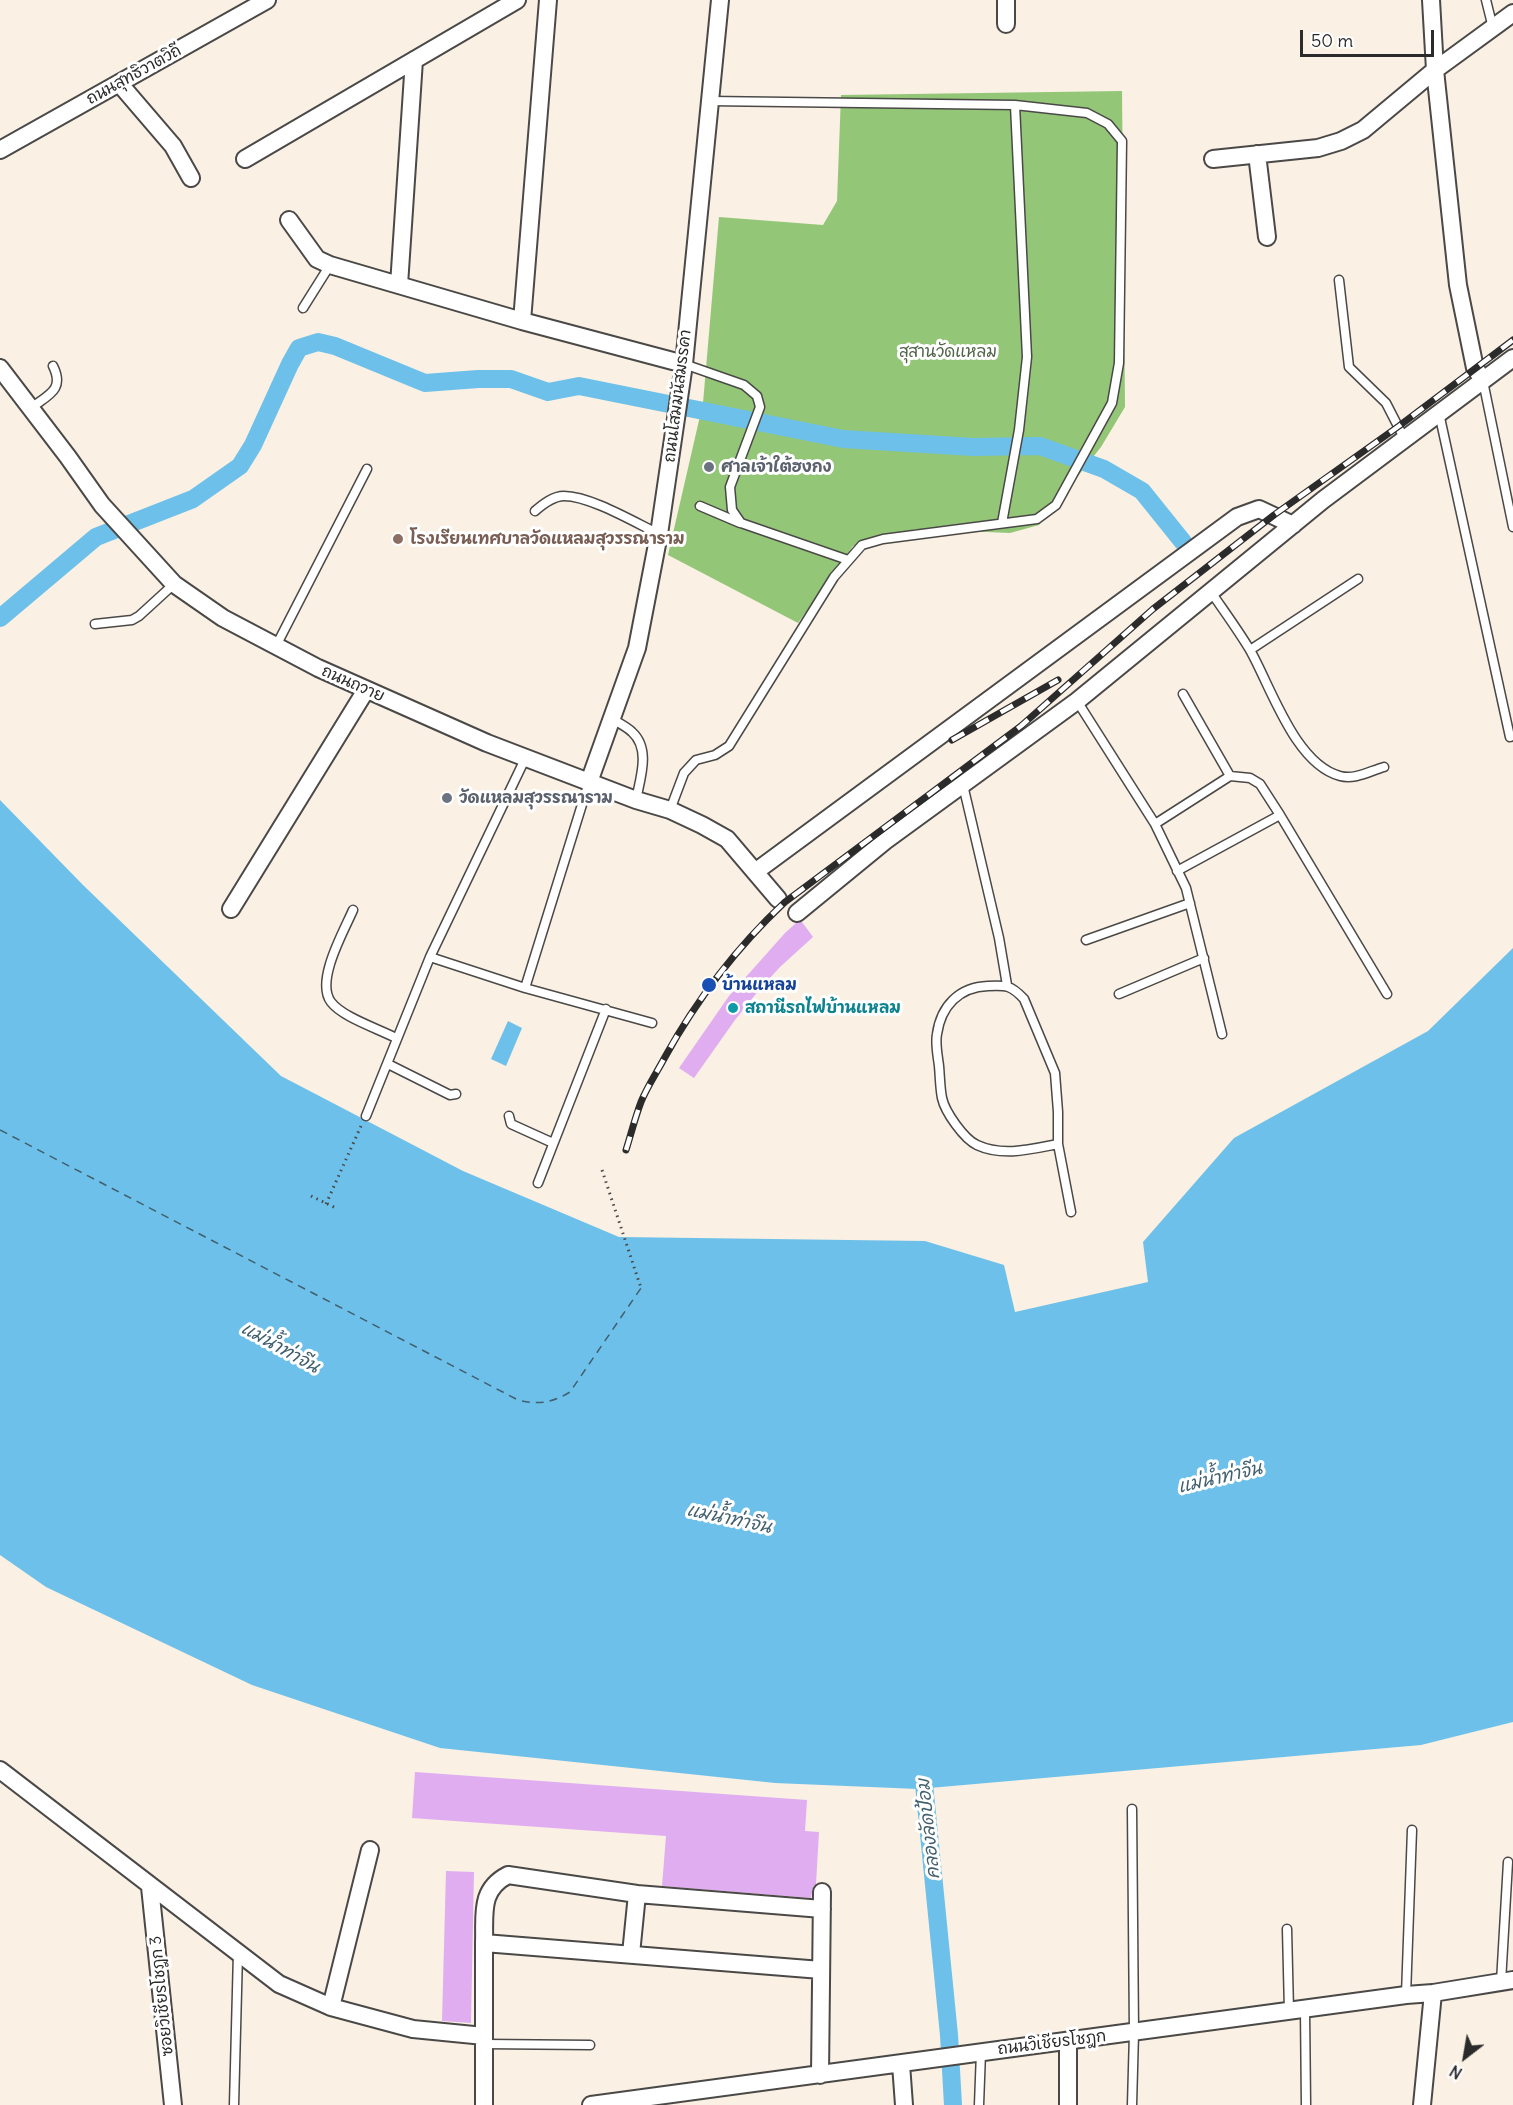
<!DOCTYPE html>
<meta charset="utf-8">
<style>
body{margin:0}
#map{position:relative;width:1513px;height:2105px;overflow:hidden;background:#faf0e3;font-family:Delius,sans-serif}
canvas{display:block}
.north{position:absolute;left:1435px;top:2027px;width:60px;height:60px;-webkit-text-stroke:4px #fff;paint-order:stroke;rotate:211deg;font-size:16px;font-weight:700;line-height:24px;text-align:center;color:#2b2b2b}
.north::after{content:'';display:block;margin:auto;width:21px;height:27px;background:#2b2b2b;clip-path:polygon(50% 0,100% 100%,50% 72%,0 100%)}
.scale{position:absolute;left:1300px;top:30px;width:134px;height:27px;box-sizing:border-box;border:3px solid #2b2b2b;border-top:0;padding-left:8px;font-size:18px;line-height:21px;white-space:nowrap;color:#2b2b2b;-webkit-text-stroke:4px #fff;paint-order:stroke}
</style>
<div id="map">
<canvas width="1513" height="2105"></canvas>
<div class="north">N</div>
<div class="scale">50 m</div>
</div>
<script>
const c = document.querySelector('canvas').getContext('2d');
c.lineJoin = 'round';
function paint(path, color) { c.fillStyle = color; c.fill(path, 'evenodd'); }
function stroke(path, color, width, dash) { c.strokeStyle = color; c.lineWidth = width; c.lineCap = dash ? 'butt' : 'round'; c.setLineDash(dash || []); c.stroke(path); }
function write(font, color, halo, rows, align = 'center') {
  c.font = font + ' Delius,"Playpen Sans Thai",sans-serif'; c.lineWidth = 6; c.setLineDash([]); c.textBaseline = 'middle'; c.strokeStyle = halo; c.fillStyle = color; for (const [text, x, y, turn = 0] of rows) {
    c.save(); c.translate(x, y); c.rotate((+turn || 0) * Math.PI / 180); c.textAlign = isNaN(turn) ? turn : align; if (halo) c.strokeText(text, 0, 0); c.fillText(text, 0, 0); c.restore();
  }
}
paint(new Path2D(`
 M1122,91l3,316 -24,40 -62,78 -29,8 -94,-4 -63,17 -55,77 -130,-68 35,-152 16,-186 104,8 14,-24 4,-106z`), '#93c677');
paint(new Path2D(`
 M0,800l83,85 198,191 182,95 156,66 306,4 79,24 11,47 133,-30 -5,-40 91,-104 194,-107 85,-83v774l-92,23 -503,44 -143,-6 -335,-35 -188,-63 -206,-98 -46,-32z
 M508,1021l14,7 -16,38 -15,-7z`), '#6dc0e9');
stroke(new Path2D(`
 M0,618l96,-81 97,-38 47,-33 13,-21 37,-81 9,-16 19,-6 17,4 90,37 53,-4h33l37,13 31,-6 264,53 130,8 67,-1 64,23 38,22 41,51
 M922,1764l27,271 4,70`), '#6dc0e9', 18);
stroke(new Path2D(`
 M0,1130l518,270c20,5 34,3 52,-8l71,-104`), '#425f6e', 1.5, [8, 6]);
paint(new Path2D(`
 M802,922l11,15 -33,30 -21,23 -24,30 -41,58 -15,-10 50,-72 56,-63 11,-10z
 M415,1772l392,28 -2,31 14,1 -3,52 -3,3 -2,11 -149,-12 4,-50 -254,-18z
 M446,1871l28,1 -3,151 -29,-2z`), '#e0adf0');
const service = new Path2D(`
 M1486,0l7,28
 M1339,280l10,87 37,36 18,35
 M303,308l27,-43
 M684,364l60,21 13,11 3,11 -30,80 2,23 9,13 107,37
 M1483,381l30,146
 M31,408c17,-13 34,-18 22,-42
 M1439,413l71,324
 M700,506l40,17
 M535,511c8,-7 18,-15 29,-15 26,0 70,26 95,38
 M1002,523l17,-93 8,-73 -12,-252
 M1211,592c13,19 27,38 39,58 21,37 45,114 90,126 15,4 30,-5 44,-9
 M95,624l37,-4 7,-4 35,-32
 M276,646l91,-177
 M1250,650l108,-71
 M1183,694l47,82
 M1077,701l78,123 31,64 36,146
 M612,719c7,4 15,8 20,13 19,17 8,47 4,68
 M963,785l36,153 8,47
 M670,810l14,-37 12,-13 19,-5 14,-9 105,-169 28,-32 21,-6 154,-20 19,-14 56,-102 7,-40 3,-222 -14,-17 -21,-11 -72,-8 -306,-4
 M1155,824l75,-48 20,2 10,6 20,31
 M1177,871l103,-56 107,179
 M353,910c-9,21 -38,71 -22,92 11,15 48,27 65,36
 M1086,940l104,-37
 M430,957l95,-198
 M525,988l64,-206
 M1119,994l85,-36
 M388,1064l62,31 6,-1
 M366,1116l64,-159 95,31 127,35
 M509,1116l2,8 42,19
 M1058,1144c-26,5 -55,13 -81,1 -13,-6 -32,-33 -35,-47 -2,-10 -2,-21 -3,-32 -1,-9 -4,-22 -2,-32 4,-28 22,-47 51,-48 18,-1 23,-1 36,13l31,74 3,39v32l13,68
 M538,1183l68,-174
 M1287,1929l2,82
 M1501,1982l7,-120
 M1406,1995l6,-165
 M1305,2009l1,96
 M484,2044l106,1
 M234,2105l4,-152
 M979,2105l2,-53
 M1132,2105l2,-72 -2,-224`);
const minor = new Path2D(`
 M1431,0l4,70 23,215 17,83 8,12
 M1006,24v-24
 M119,83l54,63 18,32
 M0,150l267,-150
 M1257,154l10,83
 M245,159l272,-159
 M1213,159l105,-11 23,-7 22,-11 72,-60 78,-57
 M289,220l28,39 13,6 192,56 162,43
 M399,285l15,-225
 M522,321l26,-321
 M0,368l68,89 34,48 72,79 49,34 95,50 169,75 149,57 34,10 32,15 25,14 51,60
 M589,782l48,-134 22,-114 25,-170 36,-364
 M755,872l482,-355 22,-8 34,16
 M231,909l135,-219
 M797,913l88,-72 192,-140 246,-201 190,-142
 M0,1770l279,214 52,23 82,22 71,7
 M150,1887l23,218
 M484,1943c1,-29 -5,-53 24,-68l129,19
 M631,1954l6,-60 185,15
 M331,2007l39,-157
 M901,2064l3,41
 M820,2075l2,-183
 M484,2105v-162l337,27
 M591,2105l815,-110 27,-2 80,-13
 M1068,2105v-63
 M1422,2105l11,-112`);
stroke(service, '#4a4947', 11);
stroke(minor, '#4a4947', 20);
stroke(new Path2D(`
 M602,1170l39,118
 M311,1196l27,13
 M326,1204l35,-78`), '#4a4947', 3, [1.5, 4.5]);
stroke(service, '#fff', 8);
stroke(minor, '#fff', 16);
const rail = new Path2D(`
 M952,740l106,-60
 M626,1150c5,-16 9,-32 15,-48 6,-15 16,-30 24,-45 32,-58 71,-109 120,-155l236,-176 132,-117 121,-94 125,-89 114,-86`);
stroke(rail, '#2b2b2b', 7);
stroke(rail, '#fff', 4.5, [14]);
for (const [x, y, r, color] of [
 [709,467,6,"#6b7280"],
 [398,539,6,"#8d6e63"],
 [447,798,6,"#6b7280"],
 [709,985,8,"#1a4fb4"],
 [733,1008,6,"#0f9aa8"]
]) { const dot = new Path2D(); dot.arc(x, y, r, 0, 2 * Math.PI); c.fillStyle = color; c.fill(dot); stroke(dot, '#fff', 2); }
write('16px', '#2b2b2b', '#fff', [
 ["ถนนสุทธิวาตวิถี",134,75,-29],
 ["ถนนโสมมนัสมรรคา",678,396,-83],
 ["ถนนถวาย",353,684,24],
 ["ซอยวิเชียรโชฎก 3",162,1996,-96],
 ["ถนนวิเชียรโชฎก",1052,2043,-7]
]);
write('16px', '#4f6146', '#fff', [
 ["สุสานวัดแหลม",948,352]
]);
write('bold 16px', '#5b616d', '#fff', [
 ["ศาลเจ้าใต้ฮงกง",721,467],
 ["วัดแหลมสุวรรณาราม",459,798]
], 'left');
write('bold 16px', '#785e54', '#fff', [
 ["โรงเรียนเทศบาลวัดแหลมสุวรรณาราม",410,539]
], 'left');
write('bold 16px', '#164399', '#fff', [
 ["บ้านแหลม",722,985]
], 'left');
write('bold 16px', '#0d838f', '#fff', [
 ["สถานีรถไฟบ้านแหลม",745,1008]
], 'left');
write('italic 18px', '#425f6e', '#fff', [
 ["แม่น้ำท่าจีน",280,1348,29],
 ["แม่น้ำท่าจีน",1220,1478,-13],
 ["แม่น้ำท่าจีน",729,1519,12],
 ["คลองลัดป้อม",929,1829,-96]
]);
</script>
